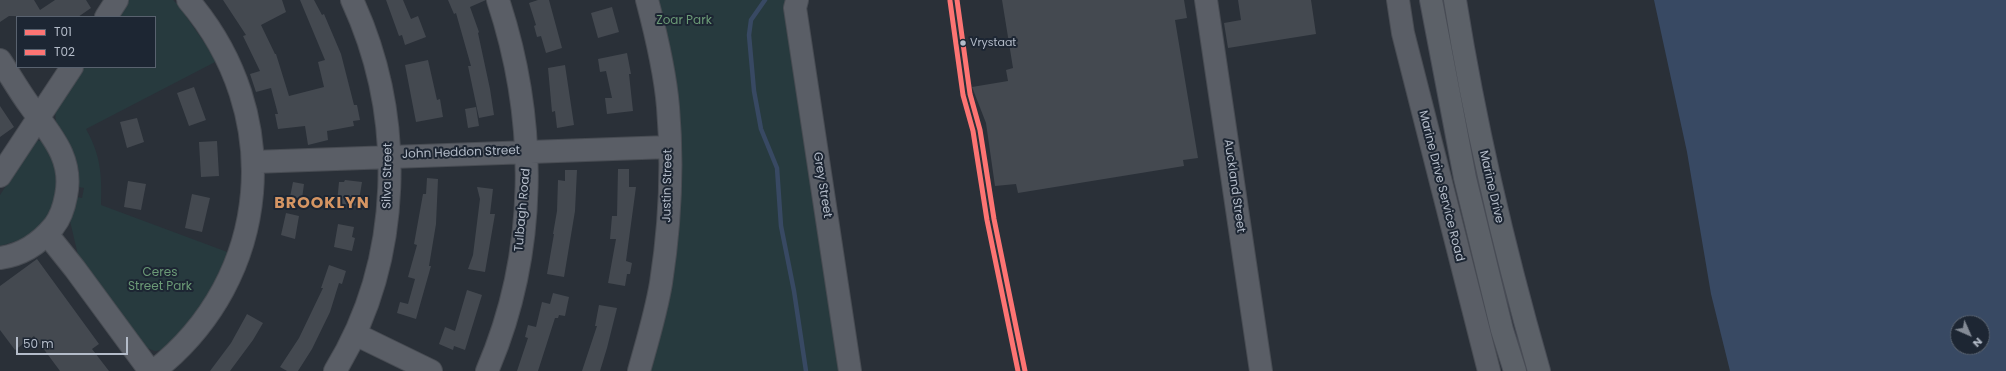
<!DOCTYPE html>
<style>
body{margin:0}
#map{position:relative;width:2006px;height:371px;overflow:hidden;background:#2a3038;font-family:Poppins,sans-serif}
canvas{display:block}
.legend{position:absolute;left:16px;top:16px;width:140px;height:52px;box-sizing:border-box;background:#1d2633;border:1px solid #59626f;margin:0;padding:5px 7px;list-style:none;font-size:12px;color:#b4bcc9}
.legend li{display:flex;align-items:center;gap:8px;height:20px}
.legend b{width:20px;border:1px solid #59626f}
.north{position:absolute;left:1950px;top:315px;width:40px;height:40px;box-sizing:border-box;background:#1d2633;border:1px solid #59626f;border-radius:50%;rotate:135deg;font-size:11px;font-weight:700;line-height:16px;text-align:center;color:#b4bcc9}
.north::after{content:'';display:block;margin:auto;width:14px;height:18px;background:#848b96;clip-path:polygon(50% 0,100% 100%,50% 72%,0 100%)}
.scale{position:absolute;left:16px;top:337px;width:112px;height:18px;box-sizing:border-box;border:2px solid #b4bcc9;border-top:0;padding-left:5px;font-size:12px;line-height:14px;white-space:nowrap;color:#b4bcc9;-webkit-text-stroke:3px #1d2633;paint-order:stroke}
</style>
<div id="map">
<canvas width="2006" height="371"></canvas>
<ul class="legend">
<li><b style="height:5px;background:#fd7473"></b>T01</li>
<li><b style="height:5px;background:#fd7473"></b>T02</li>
</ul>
<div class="north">N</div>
<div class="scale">50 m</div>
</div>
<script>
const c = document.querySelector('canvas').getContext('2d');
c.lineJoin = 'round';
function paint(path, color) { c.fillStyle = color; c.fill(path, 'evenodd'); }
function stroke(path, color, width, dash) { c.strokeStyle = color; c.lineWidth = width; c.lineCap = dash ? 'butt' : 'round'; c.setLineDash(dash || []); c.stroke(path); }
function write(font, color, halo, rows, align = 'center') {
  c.font = font + ' Poppins,sans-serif'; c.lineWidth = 4; c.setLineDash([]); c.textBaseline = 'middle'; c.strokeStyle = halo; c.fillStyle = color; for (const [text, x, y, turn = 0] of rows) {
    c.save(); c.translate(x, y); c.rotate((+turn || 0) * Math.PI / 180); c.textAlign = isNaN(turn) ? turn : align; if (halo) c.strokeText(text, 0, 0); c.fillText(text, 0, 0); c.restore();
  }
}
paint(new Path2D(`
 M128,0h45l6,6 38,55 -131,68c15,27 16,46 15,76l129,48 -7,16 -31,51 -31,30 -6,1 -8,-3 -69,-93 -8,-34 7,-24 5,1 2,-10 -5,-1v-15l-3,-13 -11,-24 -9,-12 -1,-11 29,-45h71v-50h-38z
 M656,0h131l55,371h-197l23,-91z
 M36,140l9,2 10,20 2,33 -8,21 -7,9 -19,14 -23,7v-51z`), '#273a3e');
paint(new Path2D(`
 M1654,0h352v371h-276l-19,-77 -24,-142zM1958,323h24v24h-24z`), '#384963');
stroke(new Path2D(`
 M765,0l-14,20 -2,15 5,56 7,38 16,39 4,58 13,65 12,80`), '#384963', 4.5);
paint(new Path2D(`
 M0,0h34l6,10 15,-10h31l5,8 -13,9 -69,-1 -9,6z
 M223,0h59l4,12 -25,13 14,29h1l13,42 35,-9 -6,-25 7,-2 -25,-60h14l8,15 2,-1 17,40 13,51h3l3,15 -7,1 1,5 -27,5 1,9 -20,5 -3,-19 -27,3 -3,-15h3l-7,-26 -15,4 -6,-18 10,-3 -17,-35 3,-1z
 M386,0h17l8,19 7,-3 8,21 -21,8 -3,-10 -3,1z
 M448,0h38l-16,7 9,25 -1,1 12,56 4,26 -15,3 -11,-52h3l-15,-53 -2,1z
 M538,0h11l13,48 -16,5 -5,-17 -4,1 -3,-11 2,-1 -7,-22z
 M1002,0h182l3,18 -12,2 23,138 -15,2 1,6 -166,27 -2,-9 -21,2 -9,-63 -14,-36 36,-6 -2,-11 7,-2z
 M1238,0h73l5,34 -88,14 -4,-25 17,-3z
 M612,7l7,25 -21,6 -7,-25z
 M627,53l4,21h-2l4,37 -26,3 -2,-16h7l-6,-27 -6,1 -2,-13z
 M428,60l9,40 3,-1 3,18 -27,5 -11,-57z
 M565,65l9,60 -17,3 -2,-17 -3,1 -4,-44z
 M194,87l12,33 -17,6 -12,-33z
 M0,106l14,21 -14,10z
 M476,107l3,19 -11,2 -3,-19z
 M137,118l7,24 -17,6 -7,-26z
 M217,141l2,35 -18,1 -2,-35z
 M618,169h11v18h7l-10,74 6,2 -2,11h-3l-2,12 -17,-3 8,-44h-6l2,-23h5z
 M565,170h12l-2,41 -11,66 -17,-3 7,-40h-1l4,-23 1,-31 7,1z
 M427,178l11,1 -2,45 -7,42h2l-15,53 -19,-6 3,-11 8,2 7,-25 -7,-2 9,-32 -3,-1 9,-50h3z
 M345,180l17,2 -4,24 -21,-3 2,-21h5z
 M128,181l18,3 -5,26 -17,-3z
 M293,182l11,2 -2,15 -12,-2z
 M477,187l16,2 -3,25h5l-10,58 -17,-3 5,-14 7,-56z
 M192,194l18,4 -8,34 -17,-4z
 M286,213l13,3 -4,23 -14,-4z
 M338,224l16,3 -2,10 3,1 -3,13 -18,-4z
 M37,259l62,85 -7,5 17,22h-49l-26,-35 -19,14 -15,-20v-44z
 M329,265l17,6 -4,13 -3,-1 -9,29 -18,37 -14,22h-11l-7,-4 19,-29 24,-50h-2z
 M467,290l15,5 -17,55 -11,-4 -1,4 -14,-6 6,-17 10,4z
 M553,293l16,4 -4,19 -6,-1 -1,3h-3l-17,53h-21l11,-33 -3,-1 3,-12 8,2 6,-25 8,2z
 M599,305l18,3 -10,40 -7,23h-18l15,-45h-2z
 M247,314l16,9 -10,17 -23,31h-20l21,-28z`), '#444950');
const minor = new Path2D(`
 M797,0l-2,8 55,363
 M1206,0l55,371
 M1398,0l5,33 86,338
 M106,17l11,-17
 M0,60c10,15 19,31 30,46 20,28 44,52 36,90 -2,11 -5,21 -12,30 -14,17 -32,29 -54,32
 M253,162l416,-15
 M0,176l72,-109
 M47,234l28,35 75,102
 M355,334l76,37
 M154,371c119,-93 131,-258 34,-371
 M335,371c68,-111 71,-254 17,-371
 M487,371c51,-118 51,-250 11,-371
 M639,371c8,-29 17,-58 22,-88 9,-58 12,-118 7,-176 -3,-36 -12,-73 -21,-107`);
const major = new Path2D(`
 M1431,0l34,178 37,152 13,41
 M1455,0c20,126 49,249 84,371`);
stroke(minor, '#484c53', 24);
stroke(major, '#484c55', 24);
stroke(minor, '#5a5e66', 22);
stroke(major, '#5c6168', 22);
stroke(new Path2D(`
 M957,0l13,94 10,36 14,89 31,152`), '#fd7473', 5);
stroke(new Path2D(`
 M950,1l13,94 10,36 14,89 31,151`), '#fd7473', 5);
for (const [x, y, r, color] of [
 [963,43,3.5,"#b4bcc9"]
]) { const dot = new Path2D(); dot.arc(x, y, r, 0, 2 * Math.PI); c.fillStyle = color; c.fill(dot); stroke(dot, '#1d2633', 1.5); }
write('11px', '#b4bcc9', '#1d2633', [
 ["Vrystaat",970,43]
], 'left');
write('12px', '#6b9a76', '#1d2633', [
 ["Zoar Park",684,21],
 ["Ceres",160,273],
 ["Street Park",160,287]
]);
write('12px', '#b4bcc9', '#1d2633', [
 ["John Heddon Street",461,153,-2],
 ["Silva Street",388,176,-89],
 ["Grey Street",822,185,81],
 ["Justin Street",668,186,-89],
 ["Auckland Street",1234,186,82],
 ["Marine Drive Service Road",1441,186,76],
 ["Marine Drive",1491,187,77],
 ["Tulbagh Road",523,210,-85]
]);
c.letterSpacing = '1px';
write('bold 16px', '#d59563', '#1d2633', [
 ["BROOKLYN",322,204]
]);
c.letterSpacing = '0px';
</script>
